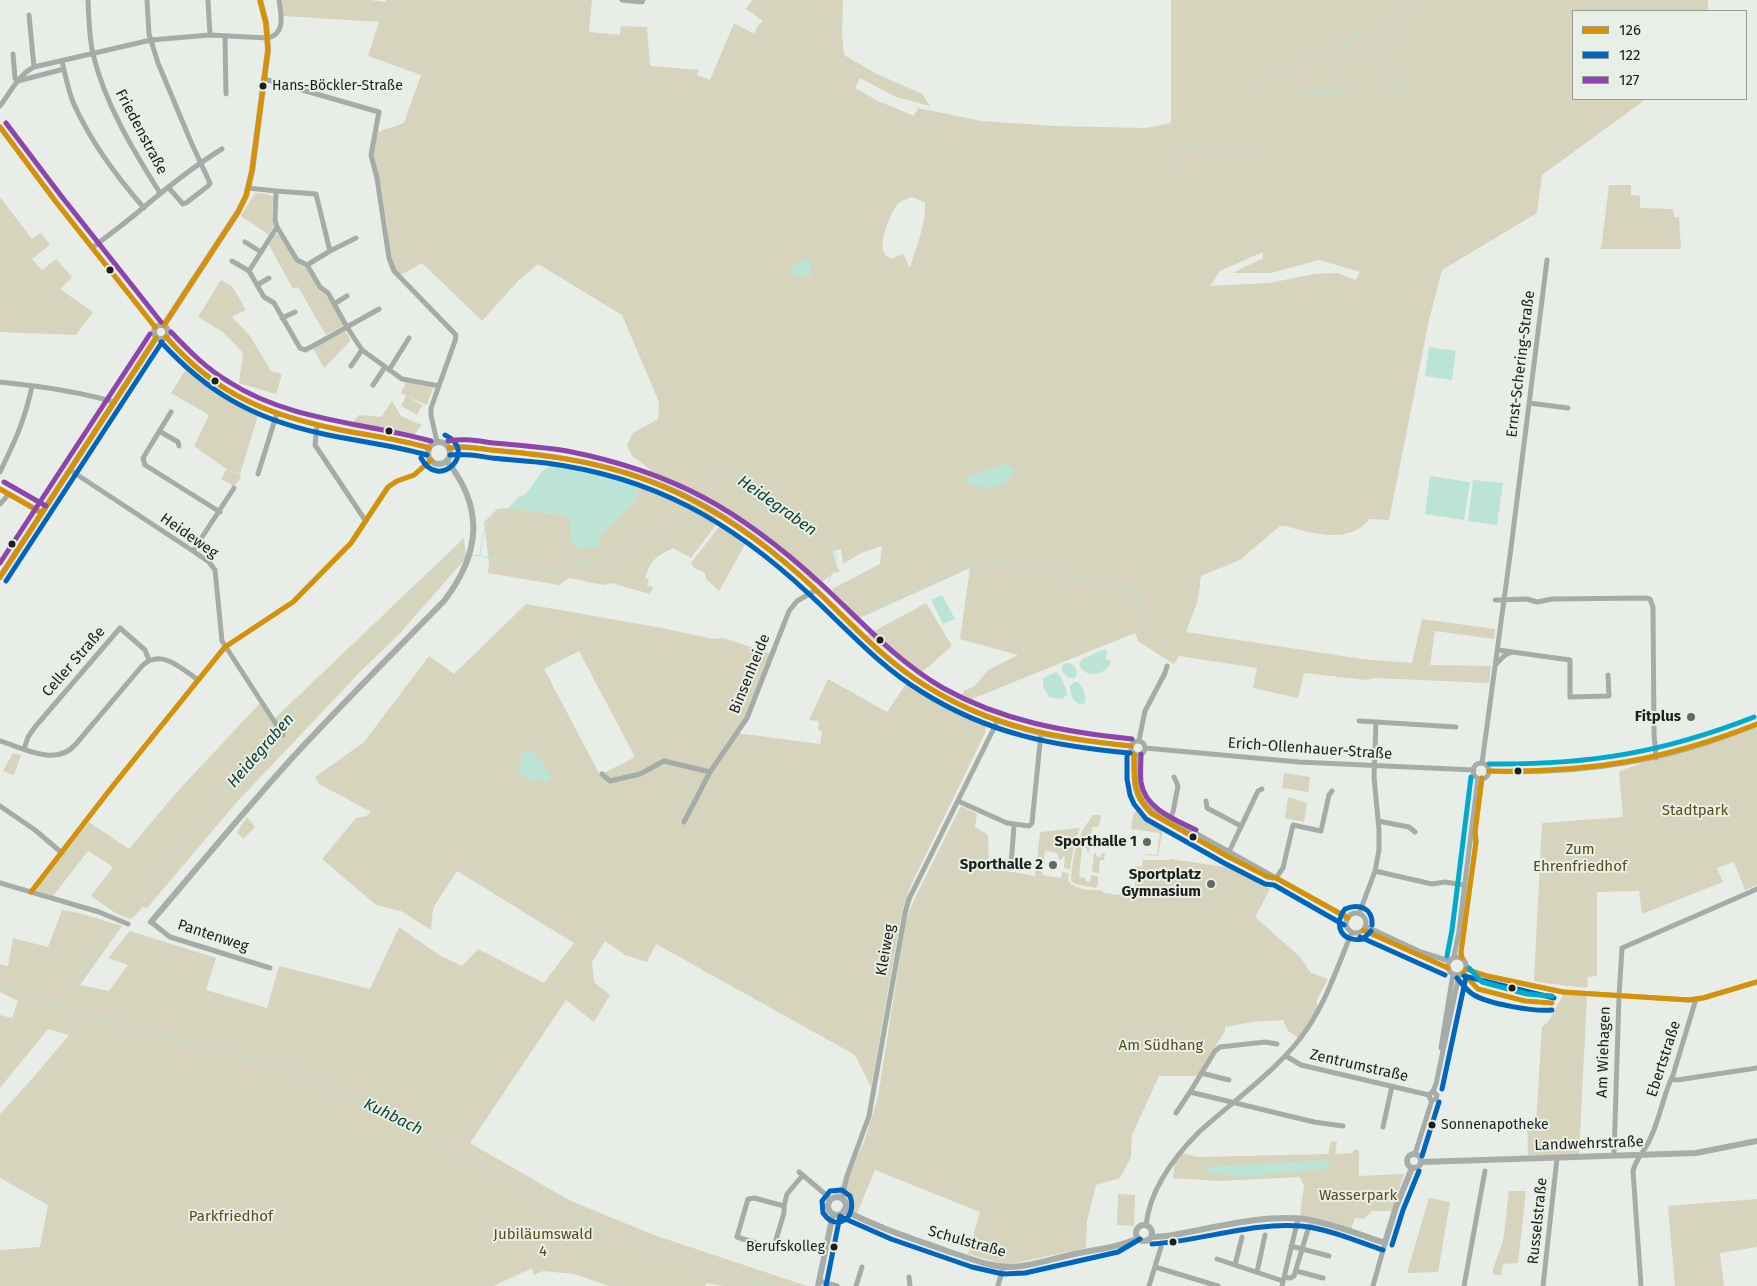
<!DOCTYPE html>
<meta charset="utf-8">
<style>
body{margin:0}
#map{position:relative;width:1757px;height:1286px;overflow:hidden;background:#e9ede8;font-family:"Fira Sans",sans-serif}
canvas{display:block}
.legend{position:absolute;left:1572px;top:10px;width:175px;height:90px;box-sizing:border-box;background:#e8efe6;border:1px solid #979c95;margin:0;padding:6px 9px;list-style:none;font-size:15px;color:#1d1f1c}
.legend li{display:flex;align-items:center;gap:10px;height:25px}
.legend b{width:25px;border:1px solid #979c95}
</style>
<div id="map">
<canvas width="1757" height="1286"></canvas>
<ul class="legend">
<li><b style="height:6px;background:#d69204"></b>126</li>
<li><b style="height:6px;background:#0065bd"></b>122</li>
<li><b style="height:6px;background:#8e44ad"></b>127</li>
</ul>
</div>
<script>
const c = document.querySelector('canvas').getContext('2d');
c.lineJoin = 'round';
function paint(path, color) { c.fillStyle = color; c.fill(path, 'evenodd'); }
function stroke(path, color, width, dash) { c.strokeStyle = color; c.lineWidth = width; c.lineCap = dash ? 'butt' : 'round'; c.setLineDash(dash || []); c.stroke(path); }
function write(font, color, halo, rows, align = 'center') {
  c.font = font + ' "Fira Sans",sans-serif'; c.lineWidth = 4; c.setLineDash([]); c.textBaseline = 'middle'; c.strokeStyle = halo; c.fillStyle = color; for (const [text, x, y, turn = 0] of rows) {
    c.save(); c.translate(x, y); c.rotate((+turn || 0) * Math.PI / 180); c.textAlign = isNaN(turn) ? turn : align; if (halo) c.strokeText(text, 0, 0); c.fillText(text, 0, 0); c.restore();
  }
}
paint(new Path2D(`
 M282,0h88l15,2 1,-2h206l-3,32 31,3 1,-9 26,1 3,39 49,4 -2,5 13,5 24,-57 20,11 4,-9 5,-4 -17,-12 6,-9h91l-1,33 2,22 33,19 45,20 8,12 -34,-9 -36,-19 -5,10 23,13 36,15 4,-8 63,13 74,5 91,2 25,-5v-123h537v11h-135v88h73l-104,76 -5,38 -95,57 -13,50 -40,200 -19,-1c-22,26 -57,14 -85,7h-5l-40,34 -39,16 -3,24 -12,32 176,27 50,4 10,-44 73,10 -1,10 -59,-8 -5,34 61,1 -2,17 -115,-5 -8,2 -62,-7 -6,25 -45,-10 4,-20 -78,-12 -5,8 -35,-22 -4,-9 -168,68 -6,-4 3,-6 11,-5 13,-16 30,-15 -58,-16 10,-71 -110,50 -25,-23 -3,-6 48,-25 2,-18 -21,7 -18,11 -2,-15 -8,2 4,16 3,4 -7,2 -13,11 -6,-1c-24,-23 -48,-47 -76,-64 -28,-18 -58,-33 -89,-45l1,-5 -18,-13 -5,-11 6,-12 25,-14 1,-17 -37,-87 -84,-51 -19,16 -37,41 -60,-58 -23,13 -10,-18 -2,-34 -7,-42 -7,-29 5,-21 26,-9 17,-48 -53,-19 11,-34 -96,-6zM913,197l12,6c1,22 -9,44 -15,65l-7,-14 -12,5c-3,-2 -7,-4 -8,-9 -3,-11 8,-38 15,-46 5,-4 9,-6 15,-7zM1263,252v6l-30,15h38l48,-13 41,12 -4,8 -19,-7 -23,1 -45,9 -59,3 10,-15z
 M1609,185h22v10l9,1v12l33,1 1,8h5l2,32h-80z
 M255,193l13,1 5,3 -1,21 2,7 -5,10 -28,-19z
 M0,197l32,42 9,-6 9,12 -18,14 10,11 14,-11 16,18 -12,12 33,23 -17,23 -76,-3z
 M275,234l5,1 17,28 9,5 11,19 8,7 19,31 -18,10 -28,-48 -5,2 -24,-44z
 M221,280l11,6 14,24 -14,7 18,19 21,35 11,3 -6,20 -37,-11 4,-30 -20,-21 -25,-15z
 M345,331l6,9 -27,28 -11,-20z
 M186,369l28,21 45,22 -19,62 -15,-6 -31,-22 15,-31 -38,-22z
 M406,382l27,6 -6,17 -20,-9 15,9 -5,10 -16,-9 5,-10 -5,-3z
 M392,401l9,15 21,9 -8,10 -20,-5 -20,1 -25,-4 10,-12 22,2z
 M227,469l13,6 1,3 -7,8 -13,-7z
 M635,482l57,22 24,13 -4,5 4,3 -25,33 -18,-10c-18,10 -21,10 -28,30l4,1 -2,6 6,2 -3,7 -39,-11 -7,2 -35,-7 -10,7 -71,-12 1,-10 -5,-41 13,-13 12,-1 57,7 4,6 1,17 28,9v-11l35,-33 5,-14z
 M722,523l25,18 -28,50 -13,-12 -1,-6 -11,-5 -3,-5z
 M464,538l2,20 -65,74 -41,40 -124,131 -89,105 -4,-1 -12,12 -14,-5 -26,-18 22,-29 -25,-16 -35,45 -18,-6 54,-68 40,27 47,-56 84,-90 12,18z
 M926,603l26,43 -33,29 -52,-40z
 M526,604l136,24 51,11 11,-1 47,16 -17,45 -17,34 83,11 2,-13 -4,-1 1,-9 -10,-1 19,-41 59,33 21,-31 31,21 47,23 -1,8 -74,152 -9,27 -31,175 -16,-32 -199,-111 -9,18 -22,-7 -20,-14 -13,21 2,20 16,13 -16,27 -28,-22 -96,143 101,58 83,34 153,51h-84l-16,-3 -2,3h-96l-35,-12 -31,-3 -9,4 -2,-7 -38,18h-494v-36l40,-3 8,-42 -48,-27v-64l31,-34 38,-45 -21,-6 -48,59v-73l12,3 6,-17 -18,-9v-28l8,2 5,-28 35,9 14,-37 17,3 43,13 -42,59 29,6 19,-26 -20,-7 22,-27 86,27 -10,32 61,18 12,-42 91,23 29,-62 40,28 23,11 16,-17 66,34 30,-40 -117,-72 -24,37 -2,22 -30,-19 -25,-6 -54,-46 34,-41 11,-2 4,-4 -52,-28 -4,-7 49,-35 65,-86 25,18zM579,651l56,106 -35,18 -56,-106z
 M1757,724v161l-12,5 -11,-28 -17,6 6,14 -81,32 -3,-23 -42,1v84l-9,1 -1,11 -35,-4 -18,-3 8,-158 81,-6 -4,-46z
 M13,753l8,2 -7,20 -11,-4z
 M1284,773l26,4 -2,15 -26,-4z
 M1288,797l19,6 -3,19 -19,-4z
 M961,806l16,8 -2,13 13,8 1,33 46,8 5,-44 40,-4 -6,17 -4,24 -6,-1 1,-11h-3v3l-3,-1 -2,-6 -12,-2 -1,9h-3l-1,11 2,1v3l19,3 1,-6 7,1 -1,8c7,9 24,10 33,9l3,3 15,2 4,-4 6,1v4l4,1 3,-3 1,-6 22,2v-1l-24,-3 2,-20 5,1 1,-7h27v-1l63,9 37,21 -15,28 45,40 11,16 17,6 -12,22 3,6 -20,31 -11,-7 -5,-11 -30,2 -28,5v4l-28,45h-38l-27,59 -1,22 -11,21 -24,7 -9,36 -1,27 -80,17 -38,-11 12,-42 -105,-42 -18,43 -5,-3 -22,-20 10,-3 12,-30 3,3 9,-18 14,-45 28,-178 9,-21z
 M1139,808l10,10 14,9 -5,29 -13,-1 1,-1 11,1 3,-22 -29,-4 2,-14z
 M1093,815h8l-2,12h-7l-3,25h-2v-4h-5l-3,29 7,1 -1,3 5,1 1,-7 7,1v8l-2,4 -21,-4 -4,-4c1,-23 7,-47 22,-65z
 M247,817l8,10 -12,12 -6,-7z
 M1094,853h2v3l5,1 1,-4 3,1 -1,6h-4l-1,13 -7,-1z
 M1565,992l22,3 -8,160h-51l-1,-33 9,1 6,-96 6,-5z
 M1331,1141l6,1 -2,12 18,-1 1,-4 5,2v25l45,-2 -12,37h-20l-8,8 -9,-1 -4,11 -51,-13 4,-31 -5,-8 -79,4 -47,-3 2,-15 7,-10 16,4 130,-3z
 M1509,1191h17l-8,72 -15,1 -2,11h-8v-6l10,-28z
 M1118,1194l17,1 -1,31 -17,-1z
 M1429,1198l21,4 -12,70 -31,1z
 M1757,1199v48l-37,6 4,33h-49l-7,-80z`), '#d6d4bd');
paint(new Path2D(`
 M807,258l4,8 -1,11 -17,-2 -3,-3 1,-4z
 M1429,347l27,4 -4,29 -27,-4z
 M561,464c16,2 61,9 74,18 1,1 4,5 4,6l-5,15 -35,33v11l-24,2 -4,-11 -1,-17 -4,-6 -57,-7 9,-11 8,-3 16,-23 10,-6z
 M1007,464l7,5c-6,23 -30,19 -48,15l1,-7z
 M1430,476l40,6 -6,38 -39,-6z
 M1473,480l30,3 -6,42 -29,-4z
 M942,595l13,24 -12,5 -12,-24z
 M1105,649l3,3 -3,6 6,3c-3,14 -27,19 -32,3l3,-5z
 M1066,663c7,-1 11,5 11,11l-2,4h-6l-7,-7v-4z
 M1056,672c6,5 10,15 11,23l-5,4 -13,-2 -6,-11v-8z
 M1074,682h4c5,4 9,15 7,21 -10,5 -15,-8 -15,-17z
 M530,750l9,8 13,20 -5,5 -8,-4 -10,2 -9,-8 1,-19z
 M1330,1160l-2,9 -26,1 -3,4 -16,-2 -37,5 -40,-4 1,-6z`), '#bbe4d7');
stroke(new Path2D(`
 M1376,28l37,-18 -14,-10
 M1260,82l98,-46 41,9
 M1320,91l36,-40
 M1298,93l96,-2 8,-2 3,-5 -1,-5 -61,-36
 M1175,166l10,-21 78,11
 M696,498c14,-17 19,-32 43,-20l59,43 18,10 14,12 7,12 -2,13 -7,14
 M472,555l8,1c3,-24 3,-38 29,-48
 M481,556l75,17c21,-11 23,-10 46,-6l43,-32 28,-9 3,-7 17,-18
 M830,590l2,4 20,23h8l96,-49 30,-9 44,7 46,14 36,4 19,5 6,6 9,24
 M279,725l70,-62 26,-31 53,-50 14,-17 13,-10 10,-1
 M121,920l155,-192
 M71,986l48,-63
 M0,987l132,42 123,31 50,15 99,47 71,37 81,50 54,25 129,45 32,7`), '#bbe4d7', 1);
stroke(new Path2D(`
 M88,0c1,18 1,37 5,54 12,50 40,96 67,139
 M147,0l2,34 9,29 33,79 19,41 -2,3 -22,17 -3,1 -15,-17
 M208,0l2,35
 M622,0l20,2 1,-2
 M29,15l5,52
 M225,36l1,58
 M13,54l2,24 2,3
 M62,61c3,13 6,28 11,41 17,39 43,74 71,106
 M264,79l115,33 -8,43 6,23 12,80 5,13 62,64 -1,6 -24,67v7l6,27
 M18,81l46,-12
 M0,106c10,-13 18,-31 34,-39l117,-27 59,-5 58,3c18,-5 13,-23 11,-38
 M0,127l56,75 99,125
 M248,188l28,3
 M277,227l-28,44 15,26 10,6 26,45 5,2 8,-4 66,-37
 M245,242l16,10
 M92,248c18,-14 36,-27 52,-41 25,-21 50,-41 78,-58
 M330,251l26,-13
 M232,261l17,10
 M307,265l23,-14 -14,-57 -40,-3 -1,29 2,7 20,33 10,5 13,22 8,6 19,34 15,23 40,29 37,7
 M257,285l12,-7
 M334,304l13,-8
 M282,318l13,-6
 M166,337c50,59 106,80 180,94 28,5 56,9 83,17
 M351,366l11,-16
 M389,370l20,-32
 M0,382c39,4 77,9 114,20
 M373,385l12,-18
 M1529,403l39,5
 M171,412l-28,46 2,7 75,47
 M317,425l-2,20 50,75
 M159,431l19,11 1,4
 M449,448c14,-3 28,0 42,2 22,2 44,4 65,7 110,17 180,57 260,133 35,34 68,71 110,96 35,22 76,39 117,48 29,6 58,9 88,12
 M70,470l123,81 16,11 6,8 7,71 61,94
 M0,472c15,-31 25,-52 32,-86
 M258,474l19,-61
 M0,489l42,24
 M0,504l9,-10
 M193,551l41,-63
 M1495,600l32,-1 10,3 15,-3 95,-1 3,1 3,8 1,127 2,24
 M1498,650l72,10v37l39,-1 -1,-21
 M1496,664l9,-9 7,-3
 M1359,721l17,1 -2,55 5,53v20l-4,21 -16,43
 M1376,722l80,5
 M1139,740l6,-29 20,-38 2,-7
 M1131 748a7 7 0 1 1 14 0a7 7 0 1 1-14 0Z
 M0,741c23,7 56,26 75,4l67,-79c19,-18 39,2 56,14
 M1145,748l154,14 175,8
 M24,749l4,-12 7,-10 85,-99 25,22 4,10
 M1134,754c0,25 -3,41 17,59l76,43 45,22
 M1140,755c-4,24 -5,37 14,55l194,108
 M1482,763l29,-215 36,-288
 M1473 771a8 8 0 1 1 16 0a8 8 0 1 1-16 0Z
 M1489,771c96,4 180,-10 268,-47
 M602,774l8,7 30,-7 24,-13 46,11
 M958,801l49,22 22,3 3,-3 9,-90
 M1206,801l1,7 34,18
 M0,806l35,24 27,23
 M1378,821l31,6 6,5
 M684,822l26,-50 37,-54 42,-107 8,-10 19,-11
 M1168,822l5,-10 5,-26 -4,-9
 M1228,854l30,-63 4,-2
 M1011,866l3,-41
 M1375,871l57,13 13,-2 19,3
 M1276,878l7,-10 10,-43 28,6 8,-36 3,-4
 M0,883l99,29 29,12
 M31,892l81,-105 107,-133 6,-7 68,-45 58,-59 37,-56 9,-6 17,-6 17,-15
 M1346 923a10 10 0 1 1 20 0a10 10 0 1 1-20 0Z
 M151,922l19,15 100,31
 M1365,926l56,26 28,9
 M1363,930l85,38
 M1448 966a9 9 0 1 1 18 0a9 9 0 1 1-18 0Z
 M1454,957l5,-26 19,-153
 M1462,958l-1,-6 15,-110 -1,-10 7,-54
 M1466,969l21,7 76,16 126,8 14,-2 54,-16
 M1277,1044l-12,-2 -45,5 -5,4 -25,41 124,30 29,4
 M1441,1048l12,-74
 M1286,1056l15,9 128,30
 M1201,1073l28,7
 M1672,1079l5,1 80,-12
 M1433,1091l4,4 -1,4 -3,1 -3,-1 -1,-4 4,-4 3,-7 23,-109
 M1176,1113l14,-21
 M1383,1127l9,-41
 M1415,1154l17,-54
 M1614,1155l5,-159 3,-48 135,-59
 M799,1172l32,27
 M842,1199l5,-23 22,-60 36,-203 4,-14 89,-179
 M784,1206v7l-10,33 -6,1 -31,-10 11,-38 6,-1 30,8 3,-12 16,-19
 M1146,1225c4,-35 28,-68 53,-93 34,-31 83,-65 108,-103 20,-29 31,-64 45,-97
 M1291,1246l38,10
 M1217,1259l66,22
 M1235,1265l7,-28
 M1155,1267l63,19
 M1296,1271l27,7
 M1257,1272l8,-37
 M909,1277l1,9
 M1284,1277l6,1 4,-2 15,-50 28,8
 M819,1281l18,5
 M856,1286l6,-19
 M998,1286l5,-19
 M1149,1286l12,-39
 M1282,1286l16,-67
 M1373,1286l12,-43
 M1464,1286l21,-115
 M1543,1286l14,-128
 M1641,1286l-8,-115c3,-13 12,-20 17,-32 10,-20 13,-44 23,-64l23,-76`), '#a5aca7', 5);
stroke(new Path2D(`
 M154 332a7 7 0 1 1 14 0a7 7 0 1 1-14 0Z
 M164,325l74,-113 8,-16 6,-25 16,-121 -2,-27 -6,-23
 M428 453a11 11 0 1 1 22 0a11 11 0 1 1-22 0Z
 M0,577l156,-239
 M151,922c47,-55 93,-111 142,-165 49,-53 100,-104 151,-156 36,-47 41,-92 3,-140
 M1407 1161a7 7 0 1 1 14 0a7 7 0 1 1-14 0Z
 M1422,1162l274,-9 61,-12
 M828 1206a9 9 0 1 1 18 0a9 9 0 1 1-18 0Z
 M844,1210c34,18 70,29 106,42 20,6 41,16 62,15 23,-1 45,-10 67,-14 20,-4 41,-6 59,-15
 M1136 1233a8 8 0 1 1 16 0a8 8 0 1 1-16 0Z
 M1152,1237l15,-1c43,-7 94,-22 137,-17 27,4 54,15 81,24l11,-36 16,-39
 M818,1286l15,-72`), '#a8ada8', 6);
stroke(new Path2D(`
 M0,127l56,75 99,125
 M164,325l74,-113 8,-16 6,-25 16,-121 -2,-27 -6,-23
 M166,337c12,13 24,26 39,37 40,33 91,47 141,57 28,5 56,9 83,17
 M449,448c14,-2 28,0 42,2 18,2 36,3 54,6 109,13 191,59 271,134 36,34 68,70 110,96 66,41 129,52 205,60
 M0,489l42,24
 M0,577l156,-239
 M1134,754c0,25 -1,40 17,59l76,43 41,21 8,1 72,40
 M1489,771c100,2 175,-11 268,-47
 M31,892l81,-105 113,-140 68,-45 58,-59 37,-56 9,-6 17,-6 17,-15
 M1363,930l85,38
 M1462,958l-1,-6 15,-110 -1,-10 7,-54
 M1466,969l21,7 76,16 126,8 14,-2 54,-16
 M1463,973l15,16 47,12 27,2`), '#d69204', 5);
stroke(new Path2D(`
 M161,342c46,50 91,76 158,91 36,8 73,12 108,22
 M450,455c15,-2 28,1 42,3 18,2 36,3 54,5 107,14 185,58 263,131 37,34 70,72 113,98 67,42 131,54 208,61
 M421,458c18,34 58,-7 24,-23
 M6,581l156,-239
 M1127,754v25l3,16 4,9 12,15 78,44 41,21 9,1 70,40
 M1371,931l-8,8c-22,4 -30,-14 -18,-30 14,-6 28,-1 27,16
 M1360,937l85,38
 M1464,976l90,22
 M1457,978c5,6 10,13 17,17 15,9 61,17 78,15
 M1442,1089l24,-112
 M1422,1156l17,-54
 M823,1213l-1,-12 8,-10 12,-1 8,6c8,22 -14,36 -26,18
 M841,1217l50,22 81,28 31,7 22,-1 93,-21 22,-13
 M1152,1244c50,-3 99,-22 149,-18 28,3 55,15 82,24
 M1392,1245l11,-35 16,-39
 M826,1286l14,-70`), '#0065bd', 5);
stroke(new Path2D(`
 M6,123l56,74 99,125
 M171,332c18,19 36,37 58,50 61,39 134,40 202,59
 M448,441c16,-3 30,0 46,2 24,2 49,4 73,8 107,21 173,59 253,132 40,37 75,77 123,105 59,33 122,44 189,51
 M4,482l42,24
 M0,563l150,-229
 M1141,754c0,9 -1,19 0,28 4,27 35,38 55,48`), '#8e44ad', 5);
stroke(new Path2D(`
 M1489,764c99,1 173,-11 265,-47
 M1447,956l5,-26 19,-153
 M1469,968l13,14 45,12 25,2`), '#00a9ce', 5);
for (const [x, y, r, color] of [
 [263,86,4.5,"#1d1f1c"],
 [110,270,4.5,"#1d1f1c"],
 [215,381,4.5,"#1d1f1c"],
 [389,431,4.5,"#1d1f1c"],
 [12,544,4.5,"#1d1f1c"],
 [880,640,4.5,"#1d1f1c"],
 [1691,717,5,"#646763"],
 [1518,771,4.5,"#1d1f1c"],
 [1193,837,4.5,"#1d1f1c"],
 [1147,842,5,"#646763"],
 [1053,865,5,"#646763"],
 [1211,884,5,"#646763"],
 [1512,988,4.5,"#1d1f1c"],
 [1432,1125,4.5,"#1d1f1c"],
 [1173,1242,4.5,"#1d1f1c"],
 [834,1247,4.5,"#1d1f1c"]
]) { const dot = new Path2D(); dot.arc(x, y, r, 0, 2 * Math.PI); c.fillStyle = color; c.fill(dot); stroke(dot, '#e8efe6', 2); }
write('14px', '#1d1f1c', '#e8efe6', [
 ["Hans-Böckler-Straße",272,86],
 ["Sonnenapotheke",1441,1125],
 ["Berufskolleg",825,1247,"right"]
], 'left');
write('15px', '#1d1f1c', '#e8efe6', [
 ["Friedenstraße",141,132,62],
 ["Ernst-Schering-Straße",1521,364,-83],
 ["Heideweg",189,536,35],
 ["Celler Straße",74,662,-49],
 ["Binsenheide",750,674,-68],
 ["Erich-Ollenhauer-Straße",1310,749,4],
 ["Pantenweg",213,936,18],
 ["Kleiweg",886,950,-80],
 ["Am Wiehagen",1604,1052,-88],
 ["Ebertstraße",1664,1059,-72],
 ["Zentrumstraße",1359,1066,13],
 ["Landwehrstraße",1589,1144,-2],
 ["Russelstraße",1538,1221,-84],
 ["Schulstraße",967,1242,16]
]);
write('bold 15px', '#1d1f1c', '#e8efe6', [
 ["Fitplus",1681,717],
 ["Sporthalle 1",1137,842],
 ["Sporthalle 2",1043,865],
 ["Sportplatz",1201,875],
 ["Gymnasium",1201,892]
], 'right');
write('15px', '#584e18', '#e8efe6', [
 ["Stadtpark",1695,811],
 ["Zum",1580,850],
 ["Ehrenfriedhof",1580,867],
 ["Am Südhang",1161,1046],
 ["Wasserpark",1358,1196],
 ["Parkfriedhof",231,1217],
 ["Jubiläumswald",543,1235],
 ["4",543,1252]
]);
write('italic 16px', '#114238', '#e8efe6', [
 ["Heidegraben",777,506,35],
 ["Heidegraben",261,751,-49],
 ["Kuhbach",393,1117,26]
]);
</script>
